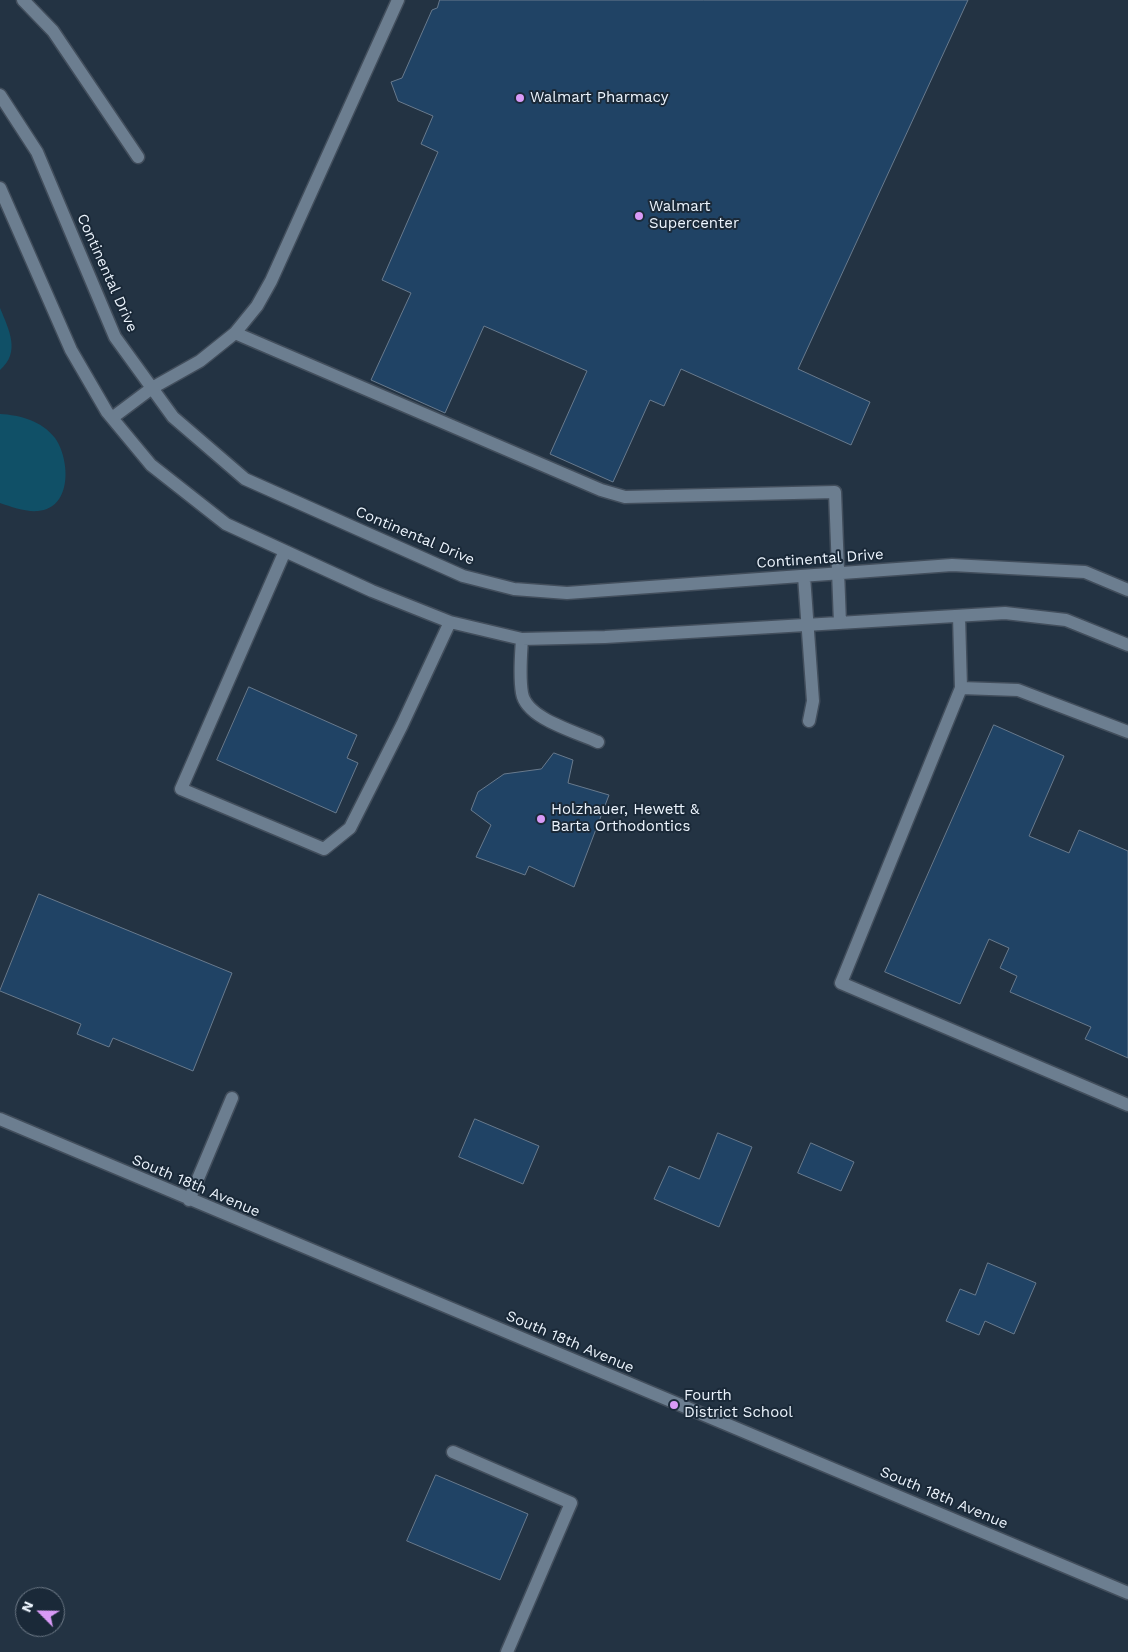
<!DOCTYPE html>
<style>
body{margin:0}
#map{position:relative;width:1128px;height:1652px;overflow:hidden;background:#233343;font-family:"Work Sans",sans-serif}
canvas{display:block}
.north{position:absolute;left:15px;top:1587px;width:50px;height:50px;box-sizing:border-box;background:#1a2938;border:1px solid #6e7a87;border-radius:50%;rotate:293deg;font-size:14px;font-weight:700;line-height:20px;text-align:center;color:#ecf4fd}
.north::after{content:'';display:block;margin:auto;width:18px;height:22px;background:#d99af7;clip-path:polygon(50% 0,100% 100%,50% 72%,0 100%)}
</style>
<div id="map">
<canvas width="1128" height="1652"></canvas>
<div class="north">N</div>
</div>
<script>
const c = document.querySelector('canvas').getContext('2d');
c.lineJoin = 'round';
function paint(path, color) { c.fillStyle = color; c.fill(path, 'evenodd'); }
function stroke(path, color, width, dash) { c.strokeStyle = color; c.lineWidth = width; c.lineCap = dash ? 'butt' : 'round'; c.setLineDash(dash || []); c.stroke(path); }
function write(font, color, halo, rows, align = 'center') {
  c.font = font + ' "Work Sans",sans-serif'; c.lineWidth = 4; c.setLineDash([]); c.textBaseline = 'middle'; c.strokeStyle = halo; c.fillStyle = color; for (const [text, x, y, turn = 0] of rows) {
    c.save(); c.translate(x, y); c.rotate((+turn || 0) * Math.PI / 180); c.textAlign = isNaN(turn) ? turn : align; if (halo) c.strokeText(text, 0, 0); c.fillText(text, 0, 0); c.restore();
  }
}
paint(new Path2D(`
 M0,308c9,22 21,44 0,62z
 M0,414c20,1 42,7 55,24 15,21 18,70 -17,73 -13,1 -26,-4 -38,-8z`), '#105067');
const building = new Path2D(`
 M440,0h528l-170,369 72,33 -19,43 -170,-76 -17,37 -14,-6 -37,82 -63,-28 37,-83 -103,-45 -39,87 -74,-33 40,-87 -29,-13 56,-128 -17,-8 12,-28 -35,-15 -7,-19 11,-4 30,-68 5,-2z
 M249,687l108,48 -10,23 11,5 -22,50 -119,-53z
 M994,725l70,31 -35,80 40,17 10,-23 49,21v207l-43,-19 6,-12 -81,-35 7,-16 -17,-8 9,-20 -20,-9 -29,65 -75,-32z
 M554,753l19,7 -5,23 41,12 -35,92 -45,-21 -4,9 -49,-18 15,-32 -20,-15 7,-18 26,-18 37,-5z
 M39,894l193,79 -39,98 -80,-33 -4,9 -32,-13 4,-10 -81,-33z
 M475,1119l64,27 -16,38 -64,-27z
 M718,1133l34,14 -33,80 -65,-28 15,-33 30,13z
 M811,1143l43,19 -13,29 -43,-18z
 M988,1263l48,20 -22,51 -29,-13 -6,14 -33,-14 14,-32 15,6z
 M436,1475l92,39 -28,66 -93,-39z`);
paint(building, '#204365');
stroke(building, '#687a8d', 1);
const minor = new Path2D(`
 M23,0l30,31 85,126
 M0,95l37,57 78,185 58,80 72,62 218,97 51,13 53,4 385,-28 133,7 43,18
 M0,188l71,162 36,62 44,53 75,59 146,67 78,31 72,17 83,-2 400,-24 61,7 62,25
 M235,333l366,157 24,7 210,-5 5,131
 M112,418l40,-30 48,-27 35,-28 22,-27 14,-25 127,-281
 M285,551l-104,238 143,60 26,-21 52,-103 48,-103
 M804,576l9,125 -4,20
 M959,616l2,72 -120,295 287,122
 M522,639c-1,17 -3,37 0,54 4,26 55,39 76,49
 M961,688l57,2 110,42
 M0,1119l1128,474
 M189,1200l43,-102
 M453,1452l118,51 -64,149`);
stroke(minor, '#424e5c', 15);
stroke(minor, '#6c7e90', 12);
for (const [x, y, r, color] of [
 [520,98,5,"#d99af7"],
 [639,216,5,"#d99af7"],
 [541,819,5,"#d99af7"],
 [674,1405,5,"#d99af7"]
]) { const dot = new Path2D(); dot.arc(x, y, r, 0, 2 * Math.PI); c.fillStyle = color; c.fill(dot); stroke(dot, '#1a2938', 2); }
write('15px', '#ecf4fd', '#1a2938', [
 ["Walmart Pharmacy",530,98],
 ["Walmart",649,207],
 ["Supercenter",649,224],
 ["Holzhauer, Hewett &",551,810],
 ["Barta Orthodontics",551,827],
 ["Fourth",684,1396],
 ["District School",684,1413]
], 'left');
write('15px', '#ecf4fd', '#1a2938', [
 ["Continental Drive",107,273,66],
 ["Continental Drive",415,536,23],
 ["Continental Drive",820,559,-4],
 ["South 18th Avenue",196,1186,23],
 ["South 18th Avenue",570,1342,23],
 ["South 18th Avenue",944,1498,23]
]);
</script>
